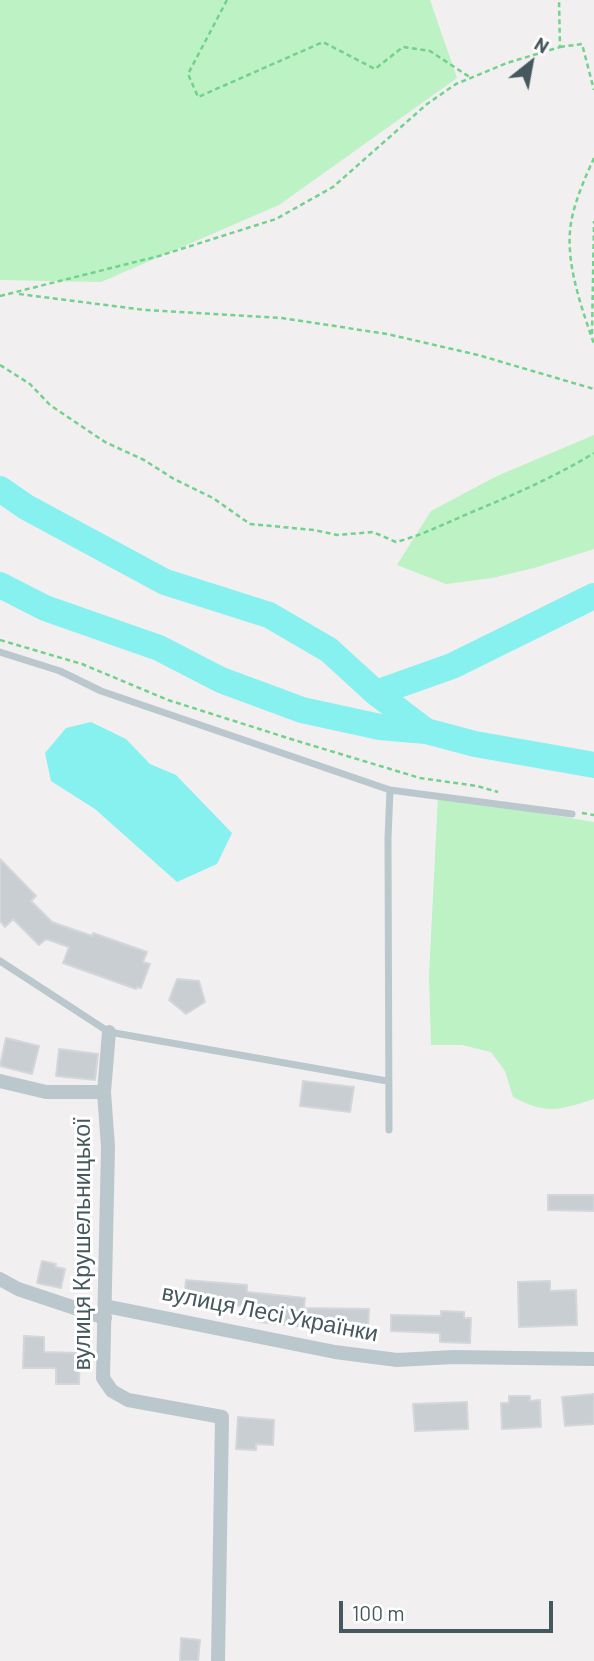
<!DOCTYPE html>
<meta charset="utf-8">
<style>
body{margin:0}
#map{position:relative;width:594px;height:1661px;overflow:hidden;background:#f2eff0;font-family:Barlow,sans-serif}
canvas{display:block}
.north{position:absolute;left:496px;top:28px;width:70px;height:70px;-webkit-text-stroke:5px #fff;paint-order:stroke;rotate:31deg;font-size:19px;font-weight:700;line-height:28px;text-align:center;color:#46585e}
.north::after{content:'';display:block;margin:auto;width:24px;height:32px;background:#46585e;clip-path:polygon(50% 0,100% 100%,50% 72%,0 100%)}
.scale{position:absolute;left:339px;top:1601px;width:214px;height:32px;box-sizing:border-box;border:4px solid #46585e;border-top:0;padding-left:9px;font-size:21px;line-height:24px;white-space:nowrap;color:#46585e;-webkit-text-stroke:5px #fff;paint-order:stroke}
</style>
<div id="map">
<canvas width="594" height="1661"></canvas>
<div class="north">N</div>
<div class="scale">100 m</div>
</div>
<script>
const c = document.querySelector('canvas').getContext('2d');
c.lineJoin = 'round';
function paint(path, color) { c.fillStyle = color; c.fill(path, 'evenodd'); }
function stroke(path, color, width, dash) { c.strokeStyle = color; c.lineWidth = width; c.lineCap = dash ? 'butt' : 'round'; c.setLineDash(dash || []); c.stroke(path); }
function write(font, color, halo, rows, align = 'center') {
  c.font = font + ' Barlow,sans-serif'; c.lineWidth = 6; c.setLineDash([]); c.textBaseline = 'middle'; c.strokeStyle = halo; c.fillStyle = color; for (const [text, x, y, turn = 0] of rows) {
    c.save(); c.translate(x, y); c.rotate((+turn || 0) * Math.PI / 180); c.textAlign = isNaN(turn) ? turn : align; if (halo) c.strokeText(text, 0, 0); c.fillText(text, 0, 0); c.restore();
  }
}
paint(new Path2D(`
 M0,0h430l27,78 -178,127 -178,77 -101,-2z
 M594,435v114l-60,19 -42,10 -46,6 -49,-19 34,-54 66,-35z
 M438,796l156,26v277c-35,11 -47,16 -81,-2l-8,-26 -14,-19 -29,-7h-31l-2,-69z`), '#bcf2c4');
paint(new Path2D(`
 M91,722l35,17 24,25 26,11 56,58 -15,31 -40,18 -82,-73 -44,-28 -6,-28 21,-25z`), '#86f1ef');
stroke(new Path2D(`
 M0,489l26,18 139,75 104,33 60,35 47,43 50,38 49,13 119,21
 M0,585l45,23 114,40 62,32 81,30 78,17 46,4
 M376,693l76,-27 142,-70`), '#86f1ef', 26);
const building = new Path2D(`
 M0,859l36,37 -5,5 21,21 40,14 1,-3 54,19 -4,10 7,2 -9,24 -4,-1 -1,2 -73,-26 6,-16 -23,-8 -7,6 -26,-26 -8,8 -5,-6z
 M177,979l22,2 6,21 -19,12 -17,-14z
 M6,1038l33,8 -7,28 -32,-8z
 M59,1049l39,5 -3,26 -39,-4z
 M303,1081l51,6 -4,25 -50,-6z
 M548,1195h46v16l-46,-1z
 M42,1261l14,3 -1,3 10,2 -4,19 -24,-5z
 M186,1280l61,5v7l58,6 -1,10 65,1 -1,20 -54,-1 -55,-6 2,-14 -77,-8z
 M550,1281v10l26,-1 1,35 -58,2 -1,-45z
 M441,1311l23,1v6h7l-1,25 -30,-1v-9l-49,-2v-16l50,1z
 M24,1336l20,1v15l36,1 -1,31h-23v-16h-33z
 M594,1394v30l-29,2 -3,-29z
 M509,1396h21v5l10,-1 1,27 -39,2 -1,-26h8z
 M467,1402l1,27 -53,2 -2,-27z
 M238,1417l36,3 -1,25 -17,-1v6l-20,-1z
 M181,1638l19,2 -2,21h-18z`);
paint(building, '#c9ced2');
stroke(building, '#d3d7db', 2);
stroke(new Path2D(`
 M227,0l-39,74 10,23 125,-55 52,27 28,-22 27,4 41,27
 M560,47l22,-3 12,46
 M594,158c-10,22 -22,49 -24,73 -3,37 12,78 24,113
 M19,294l126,16 137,8 105,16 91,21 116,34
 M0,296l159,-40 117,-37 57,-32 94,-83 29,-20 51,-21 53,-16 -1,-47
 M592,334l2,-113
 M0,365l30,19 20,21 55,37 39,18 30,19 39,19 37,26 64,6 23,5 36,-3 23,10c27,-7 50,-19 76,-30 41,-17 83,-35 122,-59
 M0,640l82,24 86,36 126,40 126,38 57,8 21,6
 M582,813l12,2`), '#72d28d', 2.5, [5, 3.5]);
stroke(new Path2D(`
 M0,652l60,19 41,20 289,99 182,24
 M0,961l109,71 278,49
 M389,1130l-1,-292 2,-48`), '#bac8cd', 7);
stroke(new Path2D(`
 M109,1032l-5,60 4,55 -5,231 9,13 16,9 94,17 -4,244
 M0,1081l46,11h58
 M0,1279l18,10 87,29
 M105,1306l230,46 62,8 56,-3 141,2`), '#bac8cd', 14);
write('23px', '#46585e', '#fff', [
 ["вулиця Крушельницької",82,1244,-90],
 ["вулиця Лесі Українки",270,1313,11]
]);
</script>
